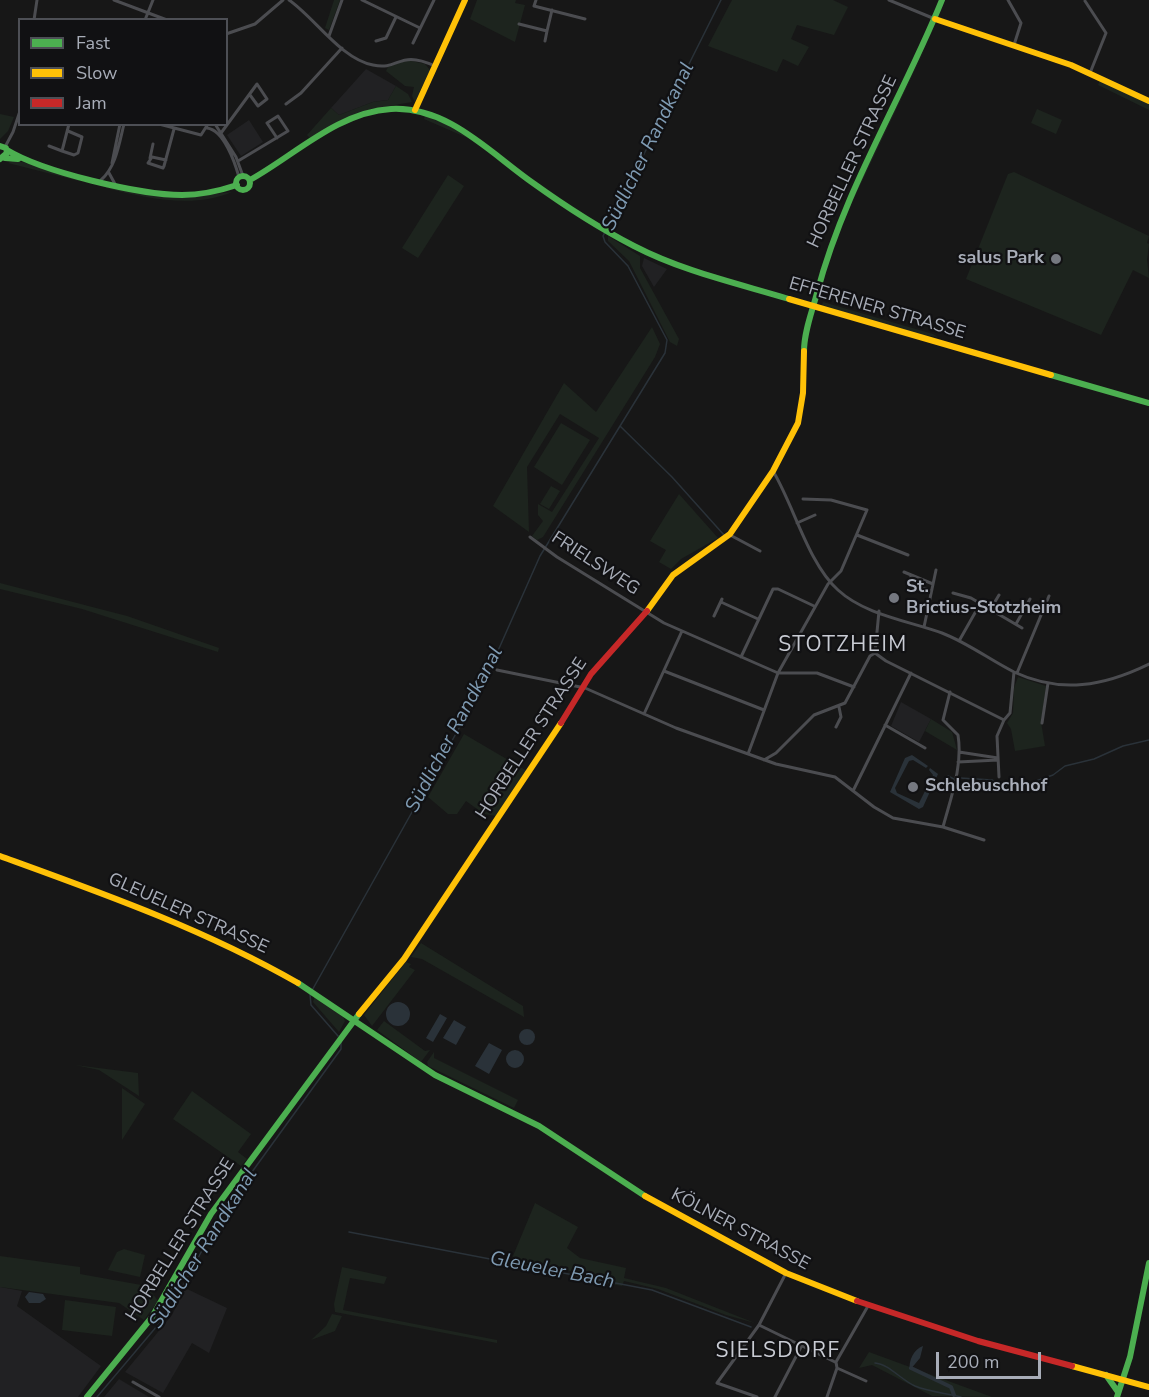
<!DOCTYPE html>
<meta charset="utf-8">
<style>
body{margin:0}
#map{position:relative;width:1149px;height:1397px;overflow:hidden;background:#171717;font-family:"Nunito Sans",sans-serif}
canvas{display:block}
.legend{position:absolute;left:18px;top:18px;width:210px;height:108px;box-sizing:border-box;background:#111113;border:2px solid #4d4f55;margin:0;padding:8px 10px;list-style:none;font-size:18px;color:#a8adb8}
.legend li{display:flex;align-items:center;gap:12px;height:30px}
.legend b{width:30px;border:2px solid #4d4f55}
.scale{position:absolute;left:936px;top:1352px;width:105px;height:27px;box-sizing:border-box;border:3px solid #a8adb8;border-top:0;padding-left:8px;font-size:18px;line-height:21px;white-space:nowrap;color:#a8adb8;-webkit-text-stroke:4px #111113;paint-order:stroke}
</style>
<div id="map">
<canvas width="1149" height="1397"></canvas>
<ul class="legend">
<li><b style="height:8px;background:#4caf50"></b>Fast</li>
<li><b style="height:8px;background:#ffc107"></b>Slow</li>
<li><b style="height:8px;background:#c62828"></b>Jam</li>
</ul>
<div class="scale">200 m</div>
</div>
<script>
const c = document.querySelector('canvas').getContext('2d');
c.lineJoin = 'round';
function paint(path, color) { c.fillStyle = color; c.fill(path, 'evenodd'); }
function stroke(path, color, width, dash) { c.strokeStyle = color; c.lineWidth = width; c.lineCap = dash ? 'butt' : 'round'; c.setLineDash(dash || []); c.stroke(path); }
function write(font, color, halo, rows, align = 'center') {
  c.font = font + ' "Nunito Sans",sans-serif'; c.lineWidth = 4.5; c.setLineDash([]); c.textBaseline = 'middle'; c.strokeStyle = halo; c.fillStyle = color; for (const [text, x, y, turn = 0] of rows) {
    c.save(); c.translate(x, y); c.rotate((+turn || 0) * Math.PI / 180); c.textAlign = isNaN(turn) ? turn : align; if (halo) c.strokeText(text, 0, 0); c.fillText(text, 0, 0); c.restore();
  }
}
paint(new Path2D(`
 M366,69l30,17 -8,14 -15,2 -34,13 -8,-7z
 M249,120l14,22 -22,14 -14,-21z
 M644,258l23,11 -13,18 -12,-21z
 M901,702l30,17 -12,23 -28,-16z
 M0,1287l22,4 -5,15 84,60 -23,31h-78z
 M185,1288l42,20 -18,45 -17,-10 -29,50 -38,-21 47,-57z
 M119,1379l30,18h-45z`), '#212123');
paint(new Path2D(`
 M334,0h6l-11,30 -4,-2z
 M477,0h39l-1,3 10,2 -10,37 -45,-23z
 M732,0h101l15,7 -14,28 -37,-10 -6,14 18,8 -11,19 -15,-7 -6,13 -69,-26z
 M933,32l-97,204 8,-21z
 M407,60l18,4 5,6 -15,32 -3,-6 2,-9 -9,-1 -19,-15 2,-4z
 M1100,80l49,23v7l-51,-25z
 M396,86l12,8 4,8 -41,7 -26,10 -33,21 -5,-5 24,-27 8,7 34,-13 15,-2z
 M1037,109l25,11 -6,14 -25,-11z
 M0,114l14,3 -6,14 -8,8z
 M425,116l23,9 22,14 -46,-20z
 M14,160l63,16 2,5 -71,-18z
 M1014,172l135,64 -2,7 2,1 -2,16 2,18 -16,-8 -32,65 -135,-56 42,-105z
 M448,175l16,11 -46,72 -16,-10z
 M106,185l59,11 22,1 45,-5c-39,17 -86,6 -126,-4z
 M608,236l32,20v12l39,71 -2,7 -7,-4 -41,-81 -21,-20z
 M823,302l110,32 5,3 -24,-3 -92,-29z
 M652,327l8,17 -5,13 -112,180 -6,3 -5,-4 11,-15 -5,-6v-11l14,8 47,-74 -39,-24 -33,53 2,65 -36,-26 71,-123 32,29z
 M561,423l29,17 -28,45 -28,-18z
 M551,486l9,5 -11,18 -9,-5z
 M679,494l39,44 -37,21 -10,10 -12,-7 7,-12 -16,-9z
 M0,583l127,33 92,32 -1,4 -136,-43 -82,-20z
 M1018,677l28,9 -5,36 4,24 -30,5 -4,-22 -4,-6 6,-10 1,-25z
 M931,719l21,13 5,18 -32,-19z
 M464,734l63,37 -31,45 -12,-2 -18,-13 -9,13h-9l-20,-17z
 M421,943l102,63 1,11 -102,-58 -11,-2z
 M406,962l5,2 -2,3 6,3 -43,56 -8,-11z
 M315,996l27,18 3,7 -6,11 -26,-30z
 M384,1021l41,30 5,-1 -9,12 -44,-32z
 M434,1052v6l84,42 -4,8 -86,-42 -1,-4z
 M75,1065l63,8 1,23 -40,-26z
 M122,1088l23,16 -23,36z
 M192,1091l59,43 -13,18 9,7 -6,7 -68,-47z
 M535,1203l43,24 -11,21 13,10 46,10 -2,10 42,10 89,35 -29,-8 -68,-26 -34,-8 -2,5 -47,-8 1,-6 -62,-11 -1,-5z
 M124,1249l21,6 -5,22 -32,-7 9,-18z
 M0,1256l80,11v7l67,12 11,15 -14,19 -25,-17 -119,-16z
 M342,1267l45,10 -3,7 -34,-6 -7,32 154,30v3l-162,-31 -1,-8z
 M65,1300l51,7 -4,29 -50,-6z
 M332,1314l10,2 -7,15 -24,9 15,-14z
 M869,1352l123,45 -60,-1 -60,-31 -13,3z`), '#1d241e');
paint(new Path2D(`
 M912,755l16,11 -2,2 -13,-8 -4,1 -14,27 2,5 22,10 14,-28 -4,-5 1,-2 8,6 -15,33 -4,2 -29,-17 15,-34z
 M386 1014a12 12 0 1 1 24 0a12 12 0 1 1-24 0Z
 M440,1014l7,4 -14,24 -7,-4z
 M454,1020l12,7 -10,18 -13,-7z
 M519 1037a8 8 0 1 1 16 0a8 8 0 1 1-16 0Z
 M489,1043l13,7 -13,24 -14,-8z
 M506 1059a9 9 0 1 1 18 0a9 9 0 1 1-18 0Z
 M29,1292l14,2 3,5 -6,4h-11l-4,-6z
 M923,1346l-3,12 -10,12c-2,-9 4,-21 13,-24z`), '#2a3239');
stroke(new Path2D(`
 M620,426l52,51 52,58
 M948,776l6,3
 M960,778l32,2 10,6h20l31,-11 12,-9 29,-7 29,-13 26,-6
 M338,1036l-27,-31 -1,-11 171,-305 59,-133 125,-203 2,-13 -39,-74 -23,-24 -2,-6 118,-236
 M349,1232l303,58 99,37
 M875,1363c14,1 26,17 40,23 15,6 30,7 46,11
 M97,1397l71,-84 55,-101 118,-163v-9`), '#2a3239', 1.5);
stroke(new Path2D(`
 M911,1368l40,19 3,8`), '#2a3239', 4);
stroke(new Path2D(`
 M114,0l53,20
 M289,0c26,18 52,59 84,65 27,6 25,-16 62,1
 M362,0l58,28
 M536,0l-2,6 51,13
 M889,0l46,19
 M1008,0l13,23 -7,22
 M1085,1l21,32 -16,40
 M34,20l3,-20
 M145,20l8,-20
 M519,24l28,7 5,-21
 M226,34l29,-10 28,-24
 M329,36l13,-36
 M376,41l10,-3 10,-21
 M545,41l2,-10
 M413,43l21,-43
 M286,104l15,-11 41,-45
 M159,124l42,11 7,-11
 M215,124l21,33 7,19
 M207,128c17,2 28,35 32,49
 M68,131l14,6 -4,16 -4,2 -12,-4 7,-27
 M221,133l36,-49 10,15 -9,7 -8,-11
 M49,146l13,5
 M5,147l8,-15 7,-21
 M150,158l3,-14
 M166,160l-14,-3 -4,6 15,5 1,-2 10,-37
 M238,161l50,-30 -10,-15 -11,7 10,15
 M112,163l8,-39
 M109,173l6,11
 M101,180c15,-13 18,-36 23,-56
 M773,471c21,35 35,92 65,119 27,25 71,31 104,43 26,10 48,27 72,39 47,22 90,14 135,-8
 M797,523l18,-8
 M730,535l30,16
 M857,535l51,20
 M530,537l27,20 107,66 114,50h39l37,14
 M904,572l29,12
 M911,576l-1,6 21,9
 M953,593l18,5 51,30
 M721,602l37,17
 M990,610l9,-15
 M714,616l8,-17
 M1016,624l14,-25
 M924,627l12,-57
 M959,641l21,-37
 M875,653l11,8 118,59 6,-7 4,-41
 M875,653l4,-42
 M741,657l32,-68h5l36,17
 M497,670l88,18 91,40 100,36 59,13 39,30 19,11 50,9 41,13
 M664,671l100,39
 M1017,673l32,-77
 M644,714l38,-83
 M1042,723l6,-40
 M885,725l40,23
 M836,727l5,-10 -2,-10
 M959,752l39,6
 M748,754l30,-81 50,-89 13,-13 26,-61 -36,-10 -28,-1
 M764,760l12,-7 38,-38 31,-12 25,-47 5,-3
 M958,762l40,-2
 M999,777l-2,-41 7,-16
 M854,789l57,-116
 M943,827c8,-30 20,-61 15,-92l-15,-15 7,-28
 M759,1325l76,37
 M837,1368l29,13
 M133,1382l26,15
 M757,1397l-40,-14 42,-58 27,-52
 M775,1397l26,-50
 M827,1397l10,-29 -1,-6 32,-56`), '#4b4c50', 3);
stroke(new Path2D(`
 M0,146l6,2 1,5 -7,6
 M7,150c36,22 133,45 175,45 19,0 37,-4 55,-10
 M5,158l13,1
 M236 183a7 7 0 1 1 14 0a7 7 0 1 1-14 0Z
 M250,180c45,-25 88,-68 141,-71 57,-3 99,44 142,74 32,23 66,45 101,63 48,25 102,37 155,53
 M804,351c0,-19 8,-39 13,-58 27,-103 85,-194 125,-293
 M1051,375l98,28
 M298,983l137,92 104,51 106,70
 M1106,1375l12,17
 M87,1397l65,-80 59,-103 148,-200
 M1117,1397l13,-40 19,-94`), '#4caf50', 6);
stroke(new Path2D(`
 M935,19l136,46 78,36
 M415,110l50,-110
 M789,299l262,76
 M647,611l26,-36 57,-41 43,-63 25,-48 5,-30 1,-42
 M0,856c102,37 204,73 298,127
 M359,1014l45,-55 157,-236
 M645,1196l141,77 71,28
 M1072,1366l77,21`), '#ffc107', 6);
stroke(new Path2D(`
 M561,723l30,-49 56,-63
 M857,1301l121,40 94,25`), '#c62828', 6);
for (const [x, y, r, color] of [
 [1056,259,6,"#757880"],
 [894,598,6,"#757880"],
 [913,787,6,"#757880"]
]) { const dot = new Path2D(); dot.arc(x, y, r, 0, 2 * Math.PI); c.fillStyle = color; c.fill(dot); stroke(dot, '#111113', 2); }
write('18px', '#a8adb8', '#111113', [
 ["HORBELLER STRASSE",853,162,-65],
 ["EFFERENER STRASSE",877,309,16],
 ["FRIELSWEG",595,564,33],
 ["HORBELLER STRASSE",532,739,-57],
 ["GLEUELER STRASSE",188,914,24],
 ["KÖLNER STRASSE",740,1230,28],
 ["HORBELLER STRASSE",181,1240,-58]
]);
write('bold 18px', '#a8adb8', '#111113', [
 ["salus Park",1044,259,"right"],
 ["St.",906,588],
 ["Brictius-Stotzheim",906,609],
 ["Schlebuschhof",925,787]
], 'left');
write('italic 20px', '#7f9bb3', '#111113', [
 ["Südlicher Randkanal",649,147,-64],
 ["Südlicher Randkanal",455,730,-62],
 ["Südlicher Randkanal",204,1249,-58],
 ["Gleueler Bach",552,1271,11]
]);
c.letterSpacing = '1.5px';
write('21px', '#c9ccd4', '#111113', [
 ["STOTZHEIM",843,646],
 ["SIELSDORF",778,1352]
]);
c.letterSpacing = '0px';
</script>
